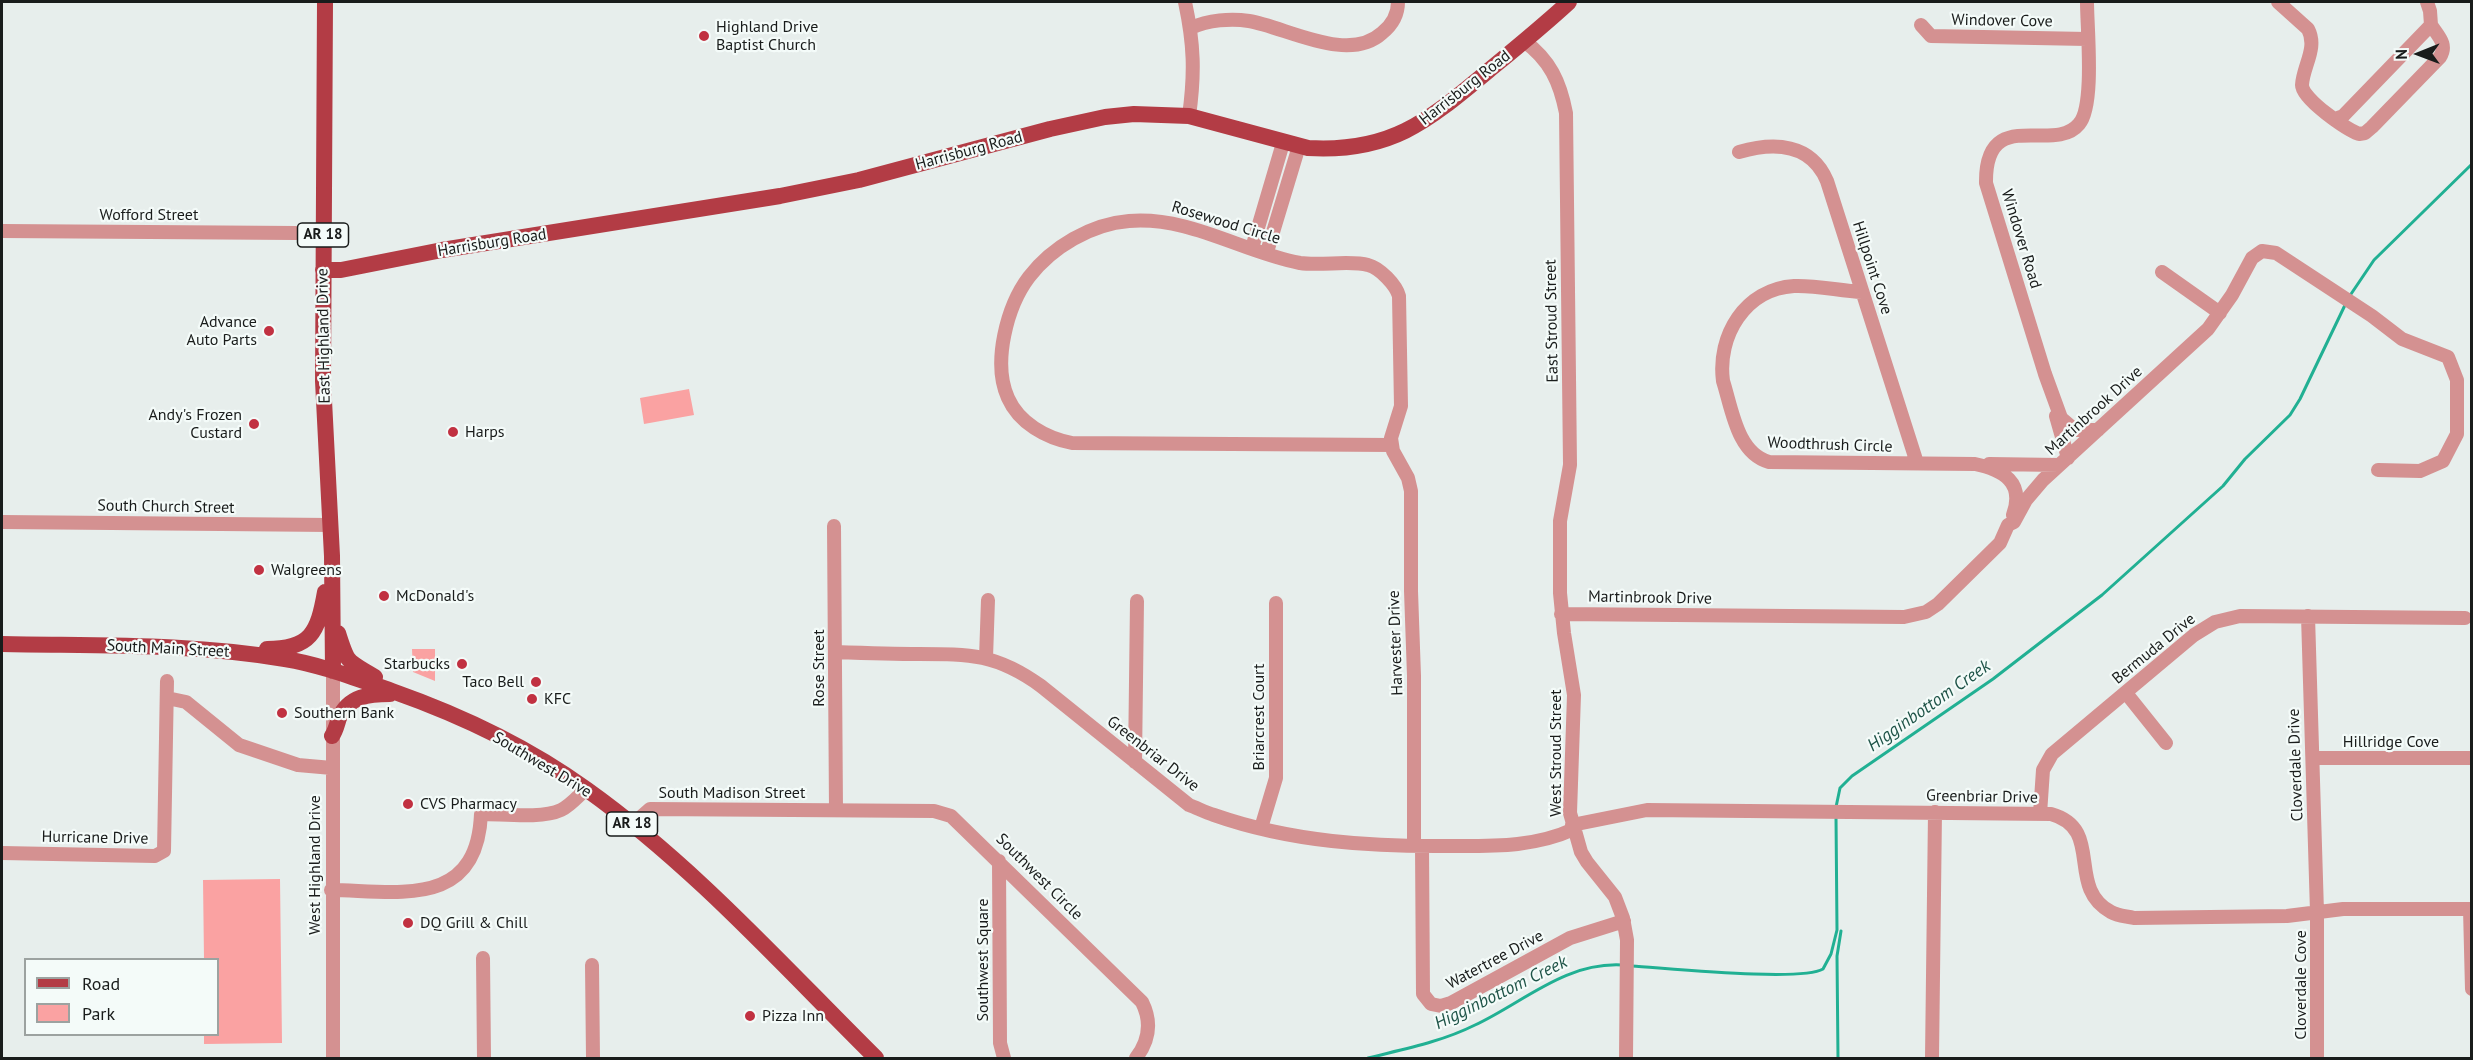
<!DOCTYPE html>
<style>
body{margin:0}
#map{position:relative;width:2473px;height:1060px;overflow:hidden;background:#e7eeec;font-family:"PT Sans",sans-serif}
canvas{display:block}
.frame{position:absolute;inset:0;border:3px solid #191c1b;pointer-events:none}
.legend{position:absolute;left:24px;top:958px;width:195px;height:78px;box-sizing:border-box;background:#f4fbf9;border:2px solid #9ca2a0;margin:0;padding:8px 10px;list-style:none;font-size:18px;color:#191c1b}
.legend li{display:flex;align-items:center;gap:12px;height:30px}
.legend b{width:30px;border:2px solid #9ca2a0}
.north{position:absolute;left:2389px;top:24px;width:60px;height:60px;-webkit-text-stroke:4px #f4fbf9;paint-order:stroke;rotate:269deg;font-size:16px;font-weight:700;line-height:24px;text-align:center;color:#191c1b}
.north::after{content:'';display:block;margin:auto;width:21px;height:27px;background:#191c1b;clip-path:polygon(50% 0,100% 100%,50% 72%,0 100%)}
</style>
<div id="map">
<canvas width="2473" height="1060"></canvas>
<div class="frame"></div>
<ul class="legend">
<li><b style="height:8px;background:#b33c45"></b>Road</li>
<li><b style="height:16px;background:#faa2a2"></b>Park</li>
</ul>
<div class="north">N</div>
</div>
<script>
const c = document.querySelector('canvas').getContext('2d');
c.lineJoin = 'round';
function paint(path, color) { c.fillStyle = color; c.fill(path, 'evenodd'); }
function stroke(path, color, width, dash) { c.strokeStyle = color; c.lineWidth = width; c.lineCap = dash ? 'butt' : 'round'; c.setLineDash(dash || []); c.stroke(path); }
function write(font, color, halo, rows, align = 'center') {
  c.font = font + ' "PT Sans",sans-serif'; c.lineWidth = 4.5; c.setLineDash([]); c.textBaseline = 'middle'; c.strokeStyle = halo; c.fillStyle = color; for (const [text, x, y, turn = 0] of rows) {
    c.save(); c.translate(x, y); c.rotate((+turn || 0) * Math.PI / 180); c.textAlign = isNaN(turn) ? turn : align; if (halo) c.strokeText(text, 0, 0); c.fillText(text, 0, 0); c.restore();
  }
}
paint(new Path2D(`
 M689,389l5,26 -50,9 -4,-26z
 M412,649h23v32l-22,-9z
 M280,879l2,164 -78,1v-9l14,-1v-74l-14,-1 -1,-79z`), '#faa2a2');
stroke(new Path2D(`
 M2349,297l25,-37 98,-96
 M1836,807l4,-19 12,-12 141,-97 109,-84 121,-109 22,-27 45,-44 10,-16 46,-96
 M1632,966c34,2 169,16 191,3l8,-15 6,-24 -1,-113
 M1368,1058c36,-9 73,-16 107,-33 49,-23 90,-63 147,-60
 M1838,1058l-1,-102 4,-25`), '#21b093', 3);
stroke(new Path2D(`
 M1185,2c9,42 10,71 4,114
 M2087,2c0,26 8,104 -8,122 -25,31 -94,-20 -93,59l59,191 16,44 14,12h23
 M2278,2l30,27c10,19 -5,37 -6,56 0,14 44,44 57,49l6,-1 7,-6 68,-70c8,-13 -2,-21 -9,-32
 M1921,25l10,11 156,3
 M1191,28c17,-8 40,-10 58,-7 37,6 99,43 133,12 10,-8 16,-18 16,-31
 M1524,41c26,19 36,41 42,72l4,352 -10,56v72l4,40 10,62 -4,118 11,39 6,10 28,35 8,21 4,22 -1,118
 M2335,119l8,-3 88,-91 -1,-14 -3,-9
 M1739,152c35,-10 72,-9 88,29l90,282
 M2,231l294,2
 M1252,248l31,-105
 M1267,252l32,-106
 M2162,272l58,41
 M1862,292c-22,-1 -46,-7 -68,-6 -49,3 -77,50 -71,95 9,28 14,72 46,81l206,2c28,6 50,18 38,51
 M2056,416l12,42
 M1392,445l-320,-2c-26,-5 -53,-20 -64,-45 -16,-35 -1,-92 21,-121 23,-30 62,-53 100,-56 61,-5 113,31 171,42 21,3 51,-3 68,2 12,3 28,20 31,31l2,110 -10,32 2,13 15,27 3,13v100l3,85v169
 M1989,464l70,1
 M2,522l328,3
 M834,526l2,284
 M1561,614l343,3 22,-5 12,-8 62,-61 8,-18 6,-3 12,-22 17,-20 165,-151 24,-34 20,-37 10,-7 14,2 96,63 30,23 46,18 9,23v54l-14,27 -23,10 -42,-1
 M2308,616l9,296v146
 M835,652c28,1 56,2 84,2 51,0 78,0 122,32l148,119c8,3 16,7 25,10 77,27 158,32 239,31 42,0 82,1 121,-17
 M986,658l2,-58
 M2126,693l40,50
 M167,698l19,4 53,43 59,20 34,3
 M2313,758h157
 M1135,762l2,-161
 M2040,814l3,-44 9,-16 142,-119 21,-13 25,-6 225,2
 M633,824l17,-15 284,2 17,5 191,186c10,20 7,39 -6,56
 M1572,825l75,-15 404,4c54,15 14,73 60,98 7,4 15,4 23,6l153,-2 56,-7h129
 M1261,828l15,-50v-175
 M1422,846l1,148 8,10 10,2 10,-3 119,-65 54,-17
 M2,853l153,3 9,-5 3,-170
 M999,861l1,182 4,15
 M331,890c68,1 146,19 150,-76 22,0 61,5 80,-4 10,-5 17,-14 25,-21
 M2470,909l2,80
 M483,958l1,100
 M592,965l1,93
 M333,1058v-387
 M1932,1058l3,-246`), '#d49191', 14);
stroke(new Path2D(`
 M325,2l-2,379 9,175 1,115
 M323,270h18l101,-20 338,-54 79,-16 191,-51 55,-12 29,-3 55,2 119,32c83,5 120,-27 180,-77 28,-23 55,-45 81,-69
 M338,633c10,32 9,27 37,44
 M2,644c94,2 189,-1 283,15 37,6 72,20 107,32 68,24 136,56 194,98 108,77 197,177 290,269
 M267,649c44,0 51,-17 58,-57
 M332,736c4,-6 5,-12 7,-18 10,-22 30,-24 51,-24`), '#b33c45', 16);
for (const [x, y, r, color] of [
 [704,36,6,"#c13141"],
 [269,331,6,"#c13141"],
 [254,424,6,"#c13141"],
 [453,432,6,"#c13141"],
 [259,570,6,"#c13141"],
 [384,596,6,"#c13141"],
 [462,664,6,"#c13141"],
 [536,682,6,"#c13141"],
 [532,699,6,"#c13141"],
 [282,713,6,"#c13141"],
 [408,804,6,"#c13141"],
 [408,923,6,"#c13141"],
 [750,1016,6,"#c13141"]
]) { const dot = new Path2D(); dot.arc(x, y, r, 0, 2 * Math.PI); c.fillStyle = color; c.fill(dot); stroke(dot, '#f4fbf9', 2); }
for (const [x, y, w] of [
 [323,235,51],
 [632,824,51]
]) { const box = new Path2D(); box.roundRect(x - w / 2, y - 12, w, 24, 4.5); c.fillStyle = '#f4fbf9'; c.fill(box); stroke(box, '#191c1b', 1.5); }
write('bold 15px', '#191c1b', null, [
 ["AR 18",323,235],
 ["AR 18",632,824]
]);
write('16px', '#191c1b', '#f4fbf9', [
 ["Windover Cove",2002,21,1],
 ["Harrisburg Road",1465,88,-38],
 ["Harrisburg Road",969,151,-15],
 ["Wofford Street",149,215],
 ["Rosewood Circle",1226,223,17],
 ["Windover Road",2021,239,73],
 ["Harrisburg Road",492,243,-9],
 ["Hillpoint Cove",1872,268,72],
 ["East Stroud Street",1552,321,-91],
 ["East Highland Drive",324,336,-91],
 ["Martinbrook Drive",2094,411,-42],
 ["Woodthrush Circle",1830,445,2],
 ["South Church Street",166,507,1],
 ["Martinbrook Drive",1650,598,1],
 ["Harvester Drive",1396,643,-92],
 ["South Main Street",168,649,3],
 ["Bermuda Drive",2154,649,-39],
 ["Rose Street",819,668,-90],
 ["Briarcrest Court",1259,717,-90],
 ["Hillridge Cove",2391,742],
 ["West Stroud Street",1556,753,-90],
 ["Greenbriar Drive",1153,754,38],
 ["Southwest Drive",542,765,31],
 ["Cloverdale Drive",2296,765,-92],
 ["South Madison Street",732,793],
 ["Greenbriar Drive",1982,797,1],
 ["Hurricane Drive",95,838,1],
 ["West Highland Drive",315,865,-90],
 ["Southwest Circle",1039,877,45],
 ["Southwest Square",983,960,-90],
 ["Watertree Drive",1495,960,-28],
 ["Cloverdale Cove",2301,985,-90]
]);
write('16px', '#191c1b', '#f4fbf9', [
 ["Highland Drive",716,27],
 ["Baptist Church",716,45],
 ["Advance",257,322,"right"],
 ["Auto Parts",257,340,"right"],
 ["Andy's Frozen",242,415,"right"],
 ["Custard",242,433,"right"],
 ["Harps",465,432],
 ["Walgreens",271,570],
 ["McDonald's",396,596],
 ["Starbucks",450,664,"right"],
 ["Taco Bell",524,682,"right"],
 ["KFC",544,699],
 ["Southern Bank",294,713],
 ["CVS Pharmacy",420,804],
 ["DQ Grill & Chill",420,923],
 ["Pizza Inn",762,1016]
], 'left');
write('italic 18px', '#1f5448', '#f4fbf9', [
 ["Higginbottom Creek",1929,706,-35],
 ["Higginbottom Creek",1501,993,-26]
]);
</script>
